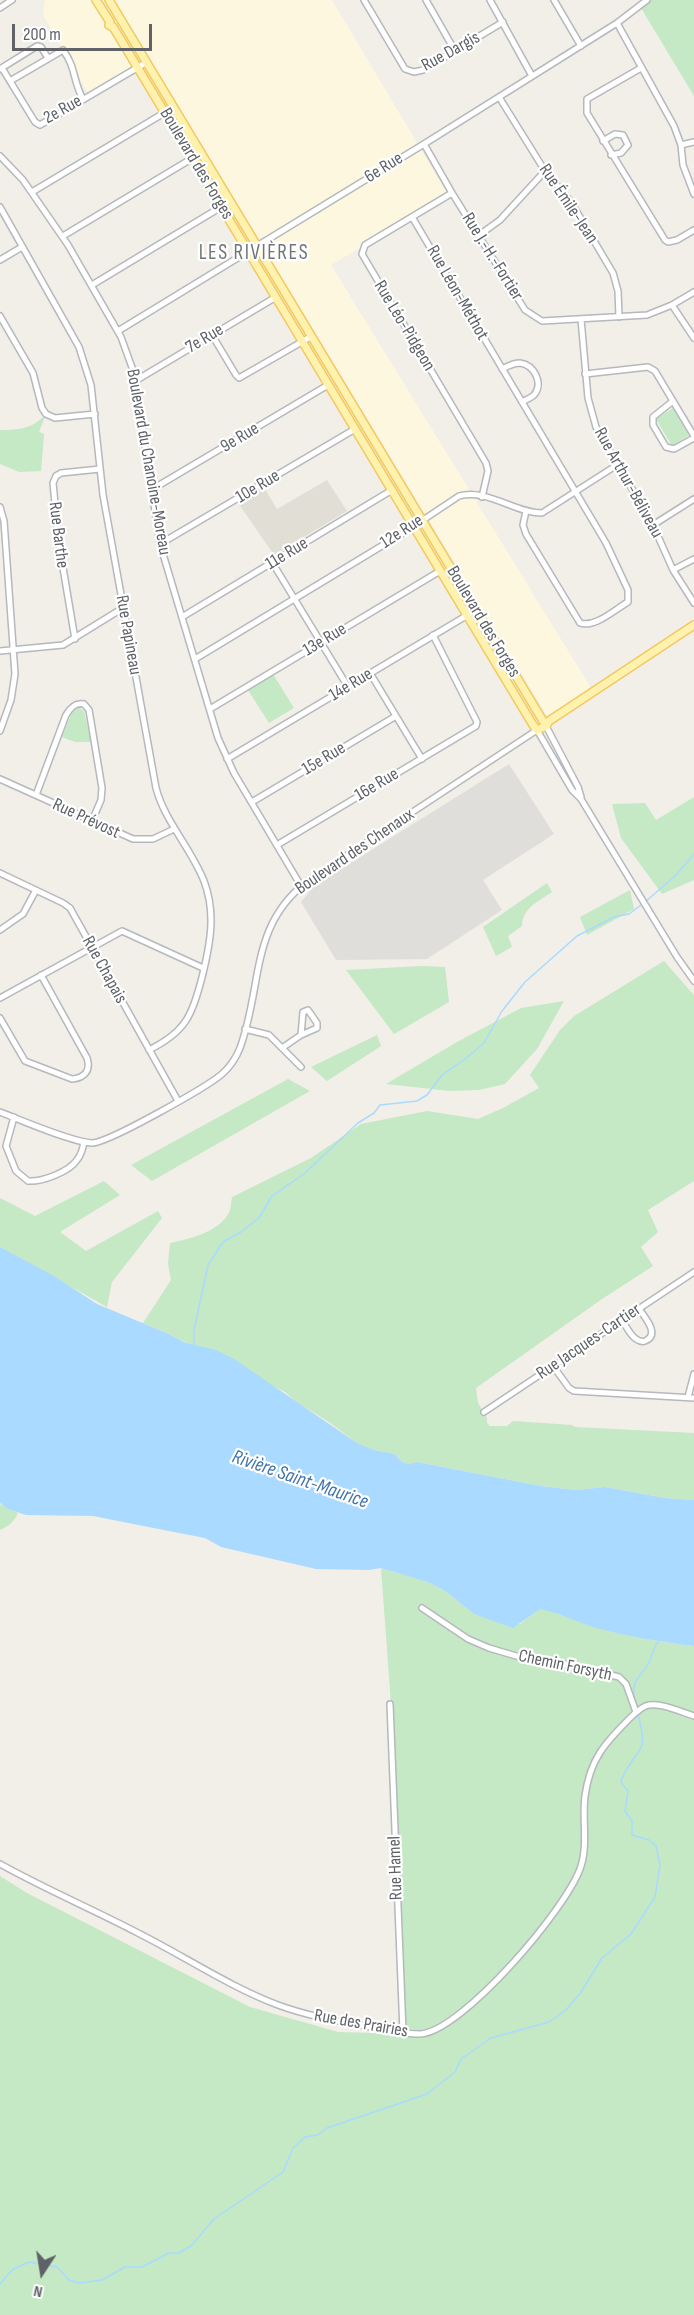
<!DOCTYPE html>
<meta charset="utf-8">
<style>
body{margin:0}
#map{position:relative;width:694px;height:2315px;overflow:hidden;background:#f1efe8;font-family:"Sofia Sans Condensed",sans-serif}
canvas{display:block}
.north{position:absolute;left:12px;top:2243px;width:60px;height:60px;-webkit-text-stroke:4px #fff;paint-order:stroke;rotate:192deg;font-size:16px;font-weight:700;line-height:24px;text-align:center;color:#5f6368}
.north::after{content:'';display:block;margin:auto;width:21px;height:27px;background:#5f6368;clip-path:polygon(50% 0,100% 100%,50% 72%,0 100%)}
.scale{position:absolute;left:12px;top:24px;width:140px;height:27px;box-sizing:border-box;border:3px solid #5f6368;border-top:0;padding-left:8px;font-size:18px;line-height:21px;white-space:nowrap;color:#5f6368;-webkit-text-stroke:4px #fff;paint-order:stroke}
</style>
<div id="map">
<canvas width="694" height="2315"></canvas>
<div class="north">N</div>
<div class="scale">200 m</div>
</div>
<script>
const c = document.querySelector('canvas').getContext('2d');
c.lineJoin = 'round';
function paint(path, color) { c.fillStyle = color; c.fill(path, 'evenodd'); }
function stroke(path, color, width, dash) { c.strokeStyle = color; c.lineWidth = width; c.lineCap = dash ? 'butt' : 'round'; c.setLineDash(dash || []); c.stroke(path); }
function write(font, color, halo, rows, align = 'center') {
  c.font = font + ' "Sofia Sans Condensed",sans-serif'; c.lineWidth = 4.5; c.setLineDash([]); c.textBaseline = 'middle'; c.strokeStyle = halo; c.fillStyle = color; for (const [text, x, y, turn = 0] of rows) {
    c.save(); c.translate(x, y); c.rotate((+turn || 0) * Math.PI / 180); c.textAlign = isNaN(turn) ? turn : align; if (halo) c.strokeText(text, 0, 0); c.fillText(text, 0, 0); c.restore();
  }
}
paint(new Path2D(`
 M45,0h48l39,67 -44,26 -45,-78z
 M114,0h218l116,195 -117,70 260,423 -43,29z`), '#fef7e0');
paint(new Path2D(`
 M509,764l45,70 -71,46 19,30 -75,49 -91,1 -35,-58 13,-16z`), '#e0deda');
paint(new Path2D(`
 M327,480l20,31 -73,44 -38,-55 26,-16 15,25z`), '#e1ded6');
paint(new Path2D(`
 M649,0h45v96l-53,-88z
 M673,408l16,27 -17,11 -16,-27z
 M44,416l1,1 -6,15 5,2 -3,37 -22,1 -19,-8v-34c17,0 32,-1 44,-14z
 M273,674l21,34 -25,15 -21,-33z
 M79,708l5,3 7,31h-16l-13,-5 11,-27z
 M694,797v83l-32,14 -41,-56 -9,-34 33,-1 11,17z
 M547,883l5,9c-13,9 -30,16 -30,34l-14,10 4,11 -16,9 -13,-29z
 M630,890l4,19 -47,26 -7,-18z
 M664,961l30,34v186l-46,29 10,22 -17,15 12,19 -51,33 -126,89 2,15 9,15v5l3,3h17l6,-5 59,4 3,2 119,6v67l-29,-2 -60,-11 -29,3 -35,-4 -124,-24c-11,3 -15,2 -22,-8l-21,-4 -17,-7 -28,-21 -34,-21 -10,-9 -116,-58 -26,-11 28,-43 -3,-16 2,-21c19,-4 45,-10 57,-27 4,-5 4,-13 5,-19l79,-39 50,-34 66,-13 51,8 25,-11 36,-20 -9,-13 30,-45 14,-14z
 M422,966l23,1 4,35 -55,32 -48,-64z
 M564,1001l-27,48 -32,35 -26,6 -29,1 -64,-7 71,-42 64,-34z
 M377,1035l4,11 -54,35 -16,-14z
 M288,1079l22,12 -158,90 -21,-16z
 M104,1181l16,14 -60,37 26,19 72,-40 4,7 -50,64 -5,25 -107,-60v-49l35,18z
 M0,1504l18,9c-5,10 -9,13 -18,17z
 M381,1568l49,15 15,8 29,23 46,10 20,-16c18,5 35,13 53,18 33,10 67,16 101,20v669h-694v-439l27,17 223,114 88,25 66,2 -9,-276z`), '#c5e8c5');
paint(new Path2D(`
 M0,1247l54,29 43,28 72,30 17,9 30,7 18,9 123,84 17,7 21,4c7,10 11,11 22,8l124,24 35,4 29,-3 60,11 29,2v146c-34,-4 -68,-10 -101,-19 -18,-6 -34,-14 -53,-18l-27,19 -39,-14 -29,-23 -15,-8 -49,-15 -12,2 -53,-1 -95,-22 -16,-9 -26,-5 -86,-17 -67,-1 -18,-6 -8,-6z`), '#aadaff');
stroke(new Path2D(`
 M645,902l30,-26 19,-22
 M194,1346v-16l14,-65 15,-23 18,-10 18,-14 13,-22 33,-23 53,-50 16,-10 6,-8 37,-4 10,-6 15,-20 22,-15 20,-17 18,-32 23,-29 52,-46 37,-19 15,-3 12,-9
 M635,1701c-6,-23 8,-24 15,-41 3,-7 3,-12 8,-18
 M0,2284l13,-15 16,-7 28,5 12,13 10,3 23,-3 23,-13h17l27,-14h10l12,-7 23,-27 69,-47 10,-24 12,-11 13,-2 9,-7 100,-34 28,-22 6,-13 30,-21 58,-16 17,-12 15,-18 21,-34 29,-24 24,-37 5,-32 -4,-19 -7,-6 -17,-5v-14l-7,-10 3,-20 -7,-9c4,-17 19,-27 21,-38 2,-10 -2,-20 -4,-29`), '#aadaff', 1.5);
const minor = new Path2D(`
 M364,0l41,69 9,3 9,-2 80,-48
 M426,0l29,51
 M490,0l42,76
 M554,0l27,46
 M0,8l12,-8
 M617,23l57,103 7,19 2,20 11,29
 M2,68l33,54 5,3 107,-63
 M641,68l-54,31v14l78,127 3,2 9,-2 17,-10
 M0,69l37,-23 4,1 7,11
 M10,81l53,-31c13,17 10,32 20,49
 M499,97l46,74 26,31 42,71 5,18 1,26
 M603,141l12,-7 8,1 5,10 -7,8 -10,2
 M424,144l28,49 73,117 17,11 105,-6 25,-10 22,-13
 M681,145l13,-3
 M0,156l23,24 45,65 53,92 13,36 26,171 58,194 16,35 67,113
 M32,192l132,-79
 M452,193l-87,52 -3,9 124,209 2,8 -6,26
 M0,207l79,140 12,38 12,110 53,293c9,34 35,60 48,93 5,13 7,26 7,40 0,24 -13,83 -26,101 -9,13 -22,21 -36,28
 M412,217l194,326 22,47v12c-14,8 -33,26 -48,21l-54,-89 -3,-9 3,-14
 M63,236l138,-83
 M478,236l22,-16 45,-49
 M0,260l22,-13
 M92,285l129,-78
 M672,305l22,33
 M0,316l33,57 9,35 4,6 9,4 40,-4
 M581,319l7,79 8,29 57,98 20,45 21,33
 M118,331l306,-187 193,-121 30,-23
 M212,335l24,40 3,3 73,-42
 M502,369c6,-3 11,-6 18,-6 14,2 24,20 14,32 -3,3 -9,5 -12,7
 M585,374l63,-7 7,4 39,65
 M135,381l141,-84
 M673,401l-20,16v8l13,22 8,2 20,-11
 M151,490l177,-105
 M0,507l4,14 11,153 -4,26 -11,31
 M653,525l41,-26
 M160,544l195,-115
 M272,562l76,125
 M673,570l21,-11
 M182,617l210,-127
 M75,639l-16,-95 -6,-61 3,-7 5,-3 39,-4
 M0,651l63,-6 60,-37
 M195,659l213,-129 51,-34c27,-8 56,17 83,17l75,-48
 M370,673l52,86
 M210,709l230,-138
 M546,726l32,61 3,10
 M227,759l249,-149
 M0,779l133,60h20l21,-10
 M36,795l30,-80c4,-7 9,-13 18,-11l5,6 13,78 -1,12 -9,21
 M252,802l144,-86
 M277,845l199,-119 1,-4 -44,-87
 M0,873l63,30 7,5 108,193
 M0,930l23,-16 13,-24
 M0,998l122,-67 81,37
 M0,1018l25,43 47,18c13,-1 19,-9 15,-21l-46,-83
 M245,1029l24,6 32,32
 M282,1048l19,-13 16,-7v-5l-9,-13 -5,2 -2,23
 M0,1112c21,8 71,30 92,31 16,0 115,-56 130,-69 8,-7 14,-16 18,-26 23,-62 9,-123 68,-167l229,-151 35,60 9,9 96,158 17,24
 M14,1117l-8,29 10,25 12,10c14,1 41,-9 49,-21 4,-5 6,-12 7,-18
 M622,1320c4,6 8,15 14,19 3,2 6,3 9,2 16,-6 -1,-25 -6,-32
 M553,1366l16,22 5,3 120,7
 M688,1397l6,-23
 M484,1412l210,-140
 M422,1608l46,31 21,9 34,10 47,7 49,12 7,7 10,28
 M390,1704l13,328
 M0,1864c45,25 92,45 138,69 46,23 92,54 140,72 27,10 54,15 82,20 19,4 40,9 60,9 42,-2 149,-128 161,-168 7,-22 1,-47 4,-70 5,-37 20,-53 45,-78 5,-5 12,-12 19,-13 14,-2 32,7 45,11`);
const major = new Path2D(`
 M96,0l14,22 -1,3 4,2 20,33 400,665 4,5 9,-4 3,-5 145,-96
 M109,0l437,726`);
stroke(minor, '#b5b8bc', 8);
stroke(major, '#f2c960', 10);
stroke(minor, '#fff', 5);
stroke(major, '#fff2af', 7);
write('18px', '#5f6368', '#fff', [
 ["Rue Dargis",451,52,-29],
 ["2e Rue",63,110,-29],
 ["Boulevard des Forges",196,164,59],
 ["6e Rue",384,168,-32],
 ["Rue Émile-Jean",568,204,56],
 ["Rue J.-H.-Fortier",492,257,58],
 ["Rue Léon-Méthot",457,293,60],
 ["Rue Léo-Pidgeon",404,326,59],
 ["7e Rue",205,339,-31],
 ["9e Rue",240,438,-31],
 ["Boulevard du Chanoine-Moreau",148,462,80],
 ["Rue Arthur-Béliveau",628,483,61],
 ["10e Rue",258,487,-31],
 ["12e Rue",402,532,-33],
 ["Rue Barthe",58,535,83],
 ["11e Rue",287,554,-31],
 ["Boulevard des Forges",483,622,59],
 ["Rue Papineau",128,635,80],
 ["13e Rue",325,640,-31],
 ["14e Rue",351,685,-31],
 ["15e Rue",324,759,-31],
 ["16e Rue",377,785,-31],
 ["Rue Prévost",86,819,25],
 ["Boulevard des Chenaux",355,852,-34],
 ["Rue Chapais",104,970,61],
 ["Rue Jacques-Cartier",589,1342,-34],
 ["Chemin Forsyth",565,1666,12],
 ["Rue Hamel",396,1868,-92],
 ["Rue des Prairies",361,2024,10]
]);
write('italic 20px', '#4174aa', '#fff', [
 ["Rivière Saint-Maurice",300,1480,19]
]);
c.letterSpacing = '1.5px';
write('21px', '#70757a', '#fff', [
 ["LES RIVIÈRES",254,254]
]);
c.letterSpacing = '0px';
</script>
